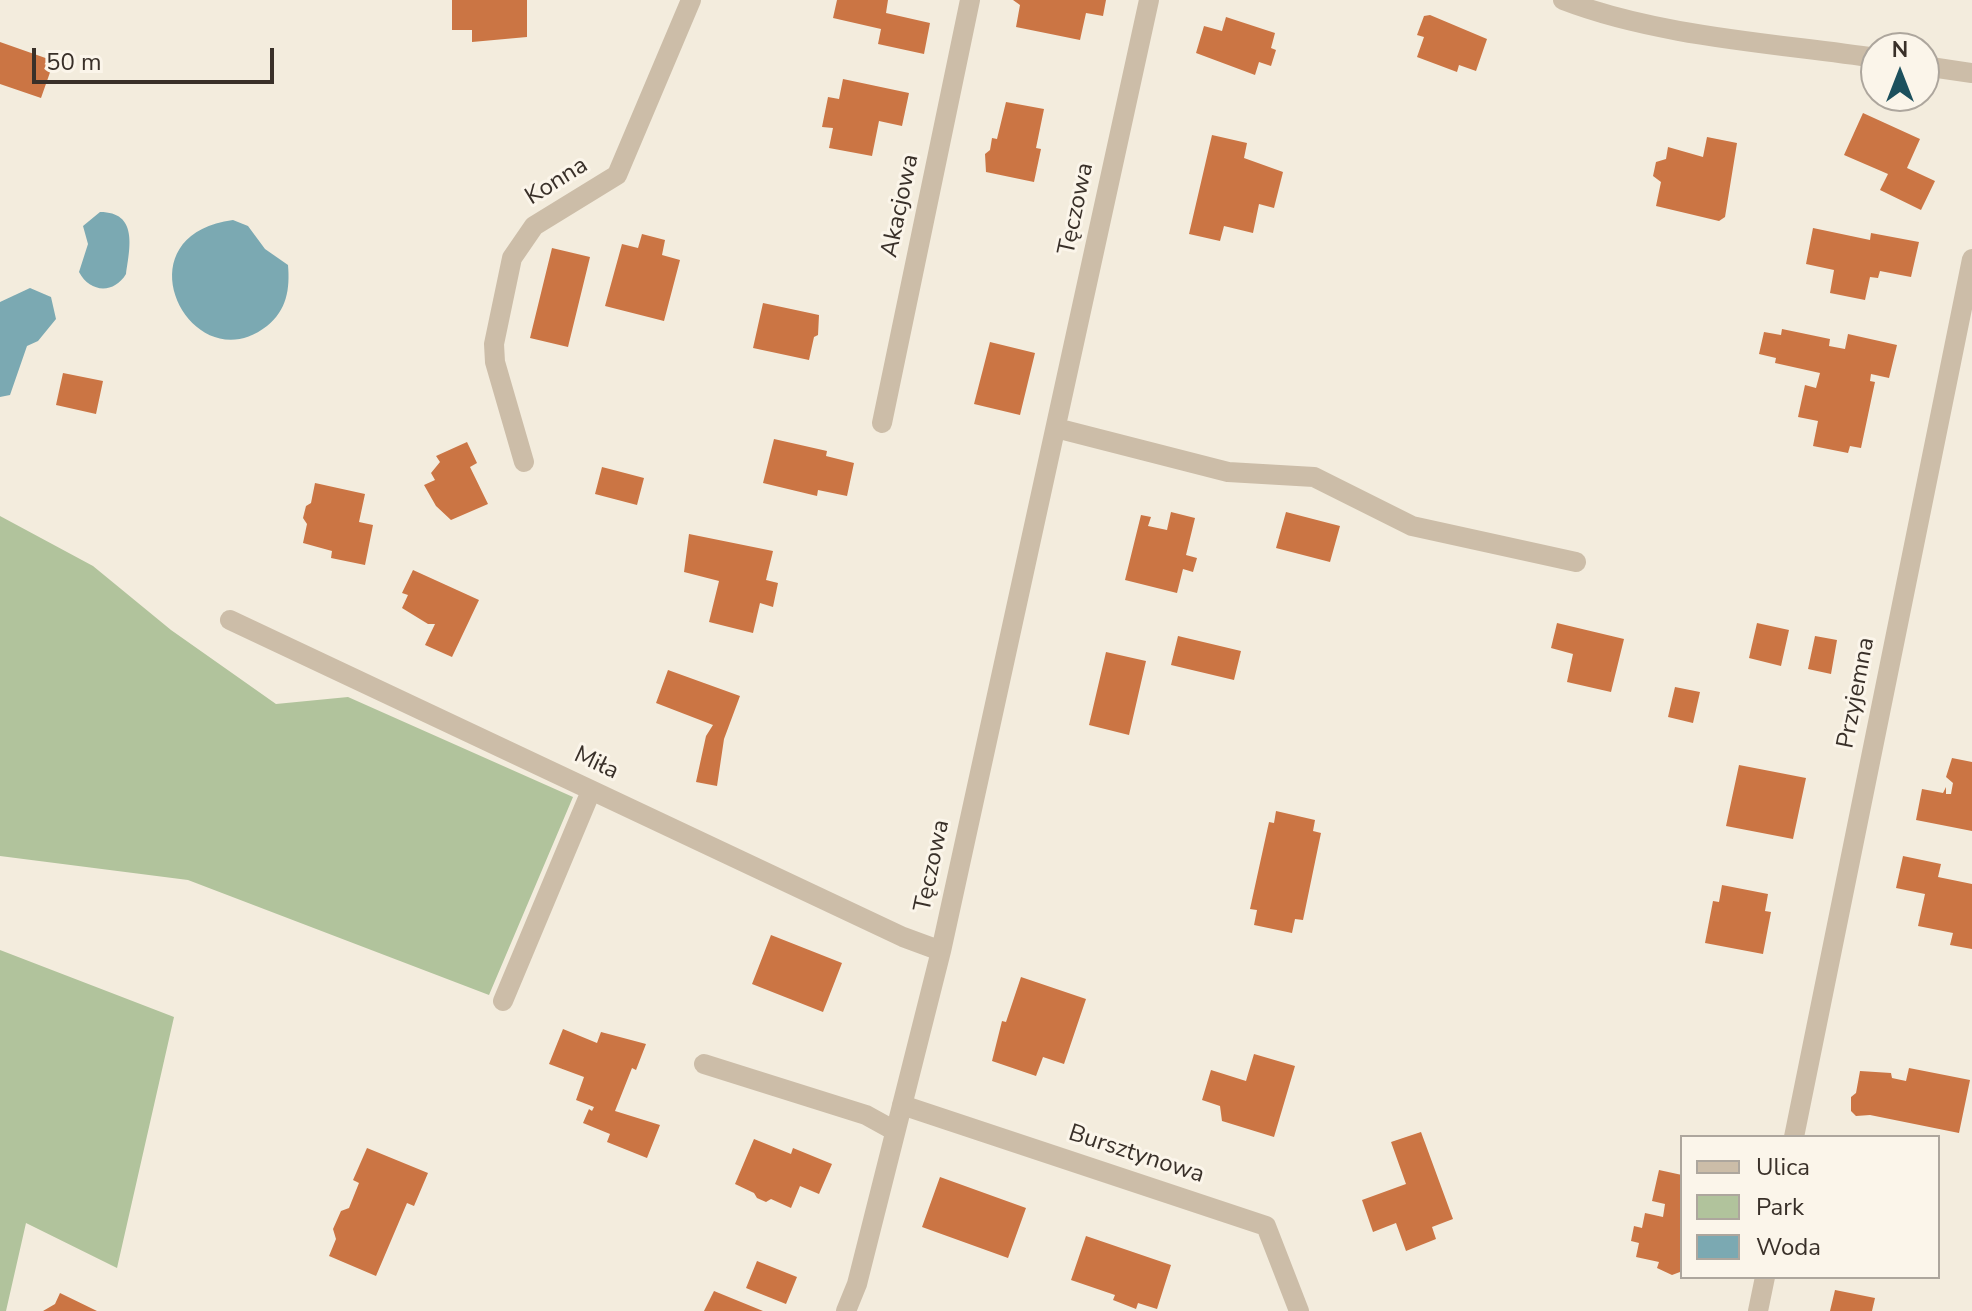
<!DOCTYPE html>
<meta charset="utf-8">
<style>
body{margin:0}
#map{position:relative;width:1972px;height:1311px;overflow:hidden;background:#f3ecdd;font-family:"Nunito Sans",sans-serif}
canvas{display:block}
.legend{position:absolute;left:1680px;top:1135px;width:260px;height:144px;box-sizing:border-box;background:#fbf5ea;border:2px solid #ada69d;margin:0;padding:10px 14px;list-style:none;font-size:24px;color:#393029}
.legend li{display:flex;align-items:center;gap:16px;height:40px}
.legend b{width:40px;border:2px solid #ada69d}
.north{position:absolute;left:1860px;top:32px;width:80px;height:80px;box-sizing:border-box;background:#fbf5ea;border:2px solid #ada69d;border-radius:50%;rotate:0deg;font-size:22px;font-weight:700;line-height:32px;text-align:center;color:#393029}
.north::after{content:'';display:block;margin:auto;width:28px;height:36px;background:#1c505d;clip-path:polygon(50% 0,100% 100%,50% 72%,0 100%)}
.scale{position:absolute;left:32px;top:48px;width:242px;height:36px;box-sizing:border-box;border:4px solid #393029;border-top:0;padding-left:10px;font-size:24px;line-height:28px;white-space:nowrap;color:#393029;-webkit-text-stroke:6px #fbf5ea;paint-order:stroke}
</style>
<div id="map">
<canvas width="1972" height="1311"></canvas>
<ul class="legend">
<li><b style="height:10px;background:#ccbda8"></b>Ulica</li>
<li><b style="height:22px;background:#b1c39c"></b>Park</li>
<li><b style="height:22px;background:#7ba9b2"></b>Woda</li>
</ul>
<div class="north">N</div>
<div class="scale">50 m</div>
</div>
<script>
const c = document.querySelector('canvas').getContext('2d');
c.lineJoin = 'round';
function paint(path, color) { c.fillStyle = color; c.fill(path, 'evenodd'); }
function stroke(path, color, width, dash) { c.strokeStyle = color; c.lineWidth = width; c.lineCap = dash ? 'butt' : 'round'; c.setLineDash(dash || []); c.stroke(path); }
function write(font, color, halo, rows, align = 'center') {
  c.font = font + ' "Nunito Sans",sans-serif'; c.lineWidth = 6; c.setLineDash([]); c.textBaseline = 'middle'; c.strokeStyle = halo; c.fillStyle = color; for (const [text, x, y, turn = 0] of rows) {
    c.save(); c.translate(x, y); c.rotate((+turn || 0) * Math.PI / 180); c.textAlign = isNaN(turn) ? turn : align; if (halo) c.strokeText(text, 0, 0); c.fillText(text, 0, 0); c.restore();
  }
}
paint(new Path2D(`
 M0,516l93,50 78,64 105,74 72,-7 225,100 -84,198 -301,-115 -188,-24z
 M0,950l174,67 -57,251 -91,-45 -20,88h-6z`), '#b1c39c');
paint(new Path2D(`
 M100,212c38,0 30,35 26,62 -12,20 -36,19 -47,-2l9,-28 -5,-18z
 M233,220l15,6 17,23 23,16c2,24 -1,45 -21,61 -75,59 -152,-90 -34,-106z
 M30,288l21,9 5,22 -18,22 -11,5 -17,49 -10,2v-95z`), '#7ba9b2');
paint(new Path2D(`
 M452,0h75v37l-55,5v-12h-20z
 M837,0h51l-2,13 44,10 -6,31 -46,-10 3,-15 -48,-11z
 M1013,0h93l-3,16 -17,-3 -6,27 -64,-13 4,-22z
 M1430,15l57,24 -11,32 -17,-6 -2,7 -40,-15 7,-20 -7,-2 7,-19z
 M1226,17l49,16 -4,15 5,2 -5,16 -12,-4 -4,13 -59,-22 8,-27 18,5z
 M0,42l54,19 -13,37 -41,-14z
 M843,79l66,14 -7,33 -23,-5 -7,35 -43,-8 4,-20 -11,-1 6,-30 11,2z
 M1006,102l38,7 -8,39 5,1 -7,33 -48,-10 -1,-18 5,-4 2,-12 5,1z
 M1863,113l57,26 -13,29 28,13 -14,29 -41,-20 8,-16 -44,-19z
 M1212,135l35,8 -3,15 39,14 -9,36 -15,-4 -6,29 -29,-7 -4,15 -31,-7z
 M1707,137l30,6 -12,74 -6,4 -63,-15 5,-24 -8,-6 3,-14 10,-3 2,-12 35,10z
 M1813,228l57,12 1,-7 48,9 -8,35 -31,-6 -2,7 -8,-1 -5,23 -35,-7 4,-23 -28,-6z
 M642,234l23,6 -3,15 18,5 -16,61 -59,-15 17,-62 16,4z
 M552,248l38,9 -22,90 -38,-9z
 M763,303l56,12 -1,20 -4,2 -5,23 -56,-12z
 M1782,329l48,10 -1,7 16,3 3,-15 49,11 -8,33 -18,-4 -1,7 5,1 -14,66 -11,-2 -2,7 -35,-7 5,-25 -20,-4 7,-32 11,3 4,-15 -45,-10 1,-5 -17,-4 5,-22 17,3z
 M990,342l45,11 -15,62 -46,-11z
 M63,373l40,8 -7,33 -40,-9z
 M774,439l53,12 -1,5 28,7 -7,33 -29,-6 -1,6 -54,-13z
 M467,442l10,21 -7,4 18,37 -37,16 -15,-14 -12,-21 11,-5 -4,-7 9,-11 -4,-6z
 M602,467l42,11 -7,27 -42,-11z
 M315,483l50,11 -6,28 14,3 -8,40 -34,-7 1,-7 -29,-8 4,-19 -4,-6 3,-12 5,-3z
 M1171,512l24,6 -9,37 11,3 -4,14 -10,-3 -6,24 -52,-13 16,-65 10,2 -3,9 19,4z
 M1286,512l54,14 -10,36 -54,-14z
 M689,534l84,17 -7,29 12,3 -5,24 -13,-4 -7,30 -44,-11 10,-41 -35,-9z
 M413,570l66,30 -27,57 -27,-12 10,-21h-7l-26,-16 6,-13 -6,-2z
 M1557,623l67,16 -13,53 -44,-10 6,-28 -22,-6z
 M1757,623l32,7 -8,36 -32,-8z
 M1178,636l63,15 -7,29 -63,-15z
 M1815,636l22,4 -6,34 -23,-5z
 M1106,652l40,9 -17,74 -40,-10z
 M668,670l72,26 -16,43 -7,47 -21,-4 10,-46 7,-11 -57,-22z
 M1675,687l25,5 -7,31 -25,-6z
 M1952,758l20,4v69l-56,-11 6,-31 21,4 3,-6v7h5l2,-11 -7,-6z
 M1739,765l67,13 -13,61 -67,-13z
 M1276,811l39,9 -2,11 8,2 -18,87 -8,-1 -3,14 -38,-8 3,-15 -7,-1 19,-87 5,1z
 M1903,856l38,8 -3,13 34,7v65l-22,-4 3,-12 -35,-7 7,-32 -29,-6z
 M1722,885l46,9 -3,17 6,1 -8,42 -58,-11 8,-42 6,1z
 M771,935l71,28 -19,49 -71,-28z
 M1021,977l65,22 -22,65 -21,-7 -7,19 -44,-15 10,-40 4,1z
 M563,1029l34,14 4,-11 45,12 -10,26 -4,-2 -17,43 45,14 -13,33 -40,-16 3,-8 -27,-11 6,-14 3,2 2,-4 -18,-7 8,-23 -35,-13z
 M1254,1054l41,12 -21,71 -52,-16 -2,-15 -18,-6 9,-30 35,11z
 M1909,1068l61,12 -11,53 -89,-18 -14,1 -5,-5v-14l5,-4 4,-22 31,2 1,5 14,3z
 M1421,1132l32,87 -21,8 4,12 -30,12 -10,-28 -23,9 -11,-32 44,-16 -15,-42z
 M754,1139l37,15 2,-6 39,16 -13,30 -19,-8 -9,22 -20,-9 -5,3 -9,-4 -3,-5 -19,-9z
 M367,1148l61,25 -14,33 -7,-3 -31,73 -47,-20 7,-17 -3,-10 8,-18 8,-3 10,-25 -6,-3z
 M1659,1170l23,5v91l-2,6 -8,3 -15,-7 2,-6 -23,-5 3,-14 -8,-2 3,-15 8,2 3,-15 18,4 2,-13 -13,-3z
 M940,1177l86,31 -18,50 -86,-31z
 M1086,1236l85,29 -14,44 -19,-6 -2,6 -23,-9 2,-5 -44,-15z
 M757,1261l40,16 -11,27 -40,-16z
 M1835,1290l40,8 -3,13h-42z
 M714,1291l49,20h-59z
 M60,1293l37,18h-54l12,-7z`), '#cb7544');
stroke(new Path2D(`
 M1563,0c96,37 212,43 313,58
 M1924,66l48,7
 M882,423l88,-423
 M1056,428l172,44 86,5 98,49 164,36
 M524,462l-29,-100 -1,-18 18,-86 22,-32 83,-51 74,-175
 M230,620l673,317 38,14
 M503,1001l88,-210
 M704,1064l162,51 29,16
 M902,1105l364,121 33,85
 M1794,1137l178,-878
 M846,1311l11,-27 84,-333 208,-951
 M1758,1311l7,-34`), '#ccbda8', 20);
write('24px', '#393029', '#fbf5ea', [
 ["Konna",557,182,-32],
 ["Akacjowa",901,206,-78],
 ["Tęczowa",1077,209,-78],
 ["Przyjemna",1857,693,-79],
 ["Miła",596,764,25],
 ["Tęczowa",933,866,-78],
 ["Bursztynowa",1136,1155,18]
]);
</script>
